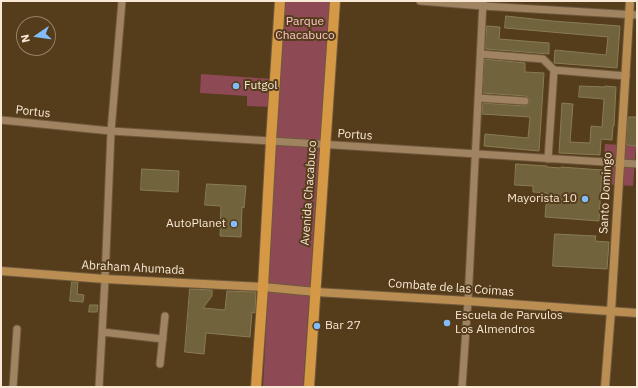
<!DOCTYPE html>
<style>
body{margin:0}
#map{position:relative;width:638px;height:388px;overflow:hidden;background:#553c1b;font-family:"IBM Plex Sans",sans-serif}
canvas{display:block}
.frame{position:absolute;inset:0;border:2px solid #f8e8d5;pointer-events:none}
.north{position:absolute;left:16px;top:16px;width:40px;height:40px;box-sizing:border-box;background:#553c1b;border:1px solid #968165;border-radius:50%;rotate:257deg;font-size:11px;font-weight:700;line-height:16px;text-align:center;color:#f8e8d5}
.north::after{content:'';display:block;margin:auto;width:14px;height:18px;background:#83bcfb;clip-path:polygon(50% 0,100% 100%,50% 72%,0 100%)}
</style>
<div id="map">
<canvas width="638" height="388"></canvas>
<div class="frame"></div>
<div class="north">N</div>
</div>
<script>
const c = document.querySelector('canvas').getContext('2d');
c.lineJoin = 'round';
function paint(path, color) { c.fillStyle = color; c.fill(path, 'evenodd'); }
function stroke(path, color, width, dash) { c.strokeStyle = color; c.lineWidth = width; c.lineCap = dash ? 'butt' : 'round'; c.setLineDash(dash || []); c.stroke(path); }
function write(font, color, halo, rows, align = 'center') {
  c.font = font + ' "IBM Plex Sans",sans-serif'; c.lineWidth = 4; c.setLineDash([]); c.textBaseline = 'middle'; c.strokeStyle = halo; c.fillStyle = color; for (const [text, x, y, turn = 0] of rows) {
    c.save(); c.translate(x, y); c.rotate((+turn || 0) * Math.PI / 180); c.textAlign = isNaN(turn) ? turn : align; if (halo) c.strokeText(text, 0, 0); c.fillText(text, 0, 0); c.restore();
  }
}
paint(new Path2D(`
 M283,1h47l-27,386h-40z
 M201,74l71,5 -1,28 -24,-1v-10l-47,-3z
 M605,144l31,2 -3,40 -31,-2z`), '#8e4a54');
const building = new Path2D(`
 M506,16l46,5 68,5 -3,42 -63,-5 1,-13 51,5 2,-18 -103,-9z
 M487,26l13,1 -1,12 50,4v11l-63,-5z
 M485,59l40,4v9l19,1 -5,78 -55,-5 1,-12 43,4 2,-21 -48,-3 1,-11 42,3 4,-2 1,-3 -2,-4 -3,-1 -42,-3z
 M580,86l25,1v-1l11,1 -2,39h-1l-1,14 -11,-1 -1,16 -41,-2 3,-50 11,1 -3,38 20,1 1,-17 11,1 2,-28 -25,-2z
 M628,117h9v29l-10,-1z
 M516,164l31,2v1l14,1v-1l41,3 -3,51 -54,-4 2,-24 -14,-1v-6l-18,-1z
 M142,169l37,2 -1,21 -37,-2z
 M207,184l39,2 -2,22 -2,-1 -1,30 -21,-1 1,-30 -16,-1z
 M555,234l41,2 -1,5 14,1 -2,27 -54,-3z
 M72,282h6l-1,12 7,1 -1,7 -13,-1z
 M190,289l22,1v6l-9,12 22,2 2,-19 29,1 -1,21 -3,-1 -2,25 -44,-4 -2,21 -19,-2z
 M90,305h8l-1,7h-8z`);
paint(building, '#71633b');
stroke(building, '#897c53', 1);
const street = new Path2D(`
 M420,1l63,5 154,9
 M481,54l62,5 11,11
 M478,98l47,3
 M1,120l110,11 160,10 366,23
 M548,159l6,-89 72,6
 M102,332l61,7
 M160,364l5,-48
 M13,387l4,-58
 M99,387l6,-108 6,-148 11,-130
 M462,387l6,-86 15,-300`);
const secondary = new Path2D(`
 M1,271l104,8 158,8 53,5 152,9 169,12
 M605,387l6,-76 19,-310`);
const primary = new Path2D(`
 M256,387l7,-100 8,-146 9,-140
 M309,387l26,-386`);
stroke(street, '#6f593c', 9);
stroke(secondary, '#6f593c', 10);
stroke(primary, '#6f593c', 12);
stroke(street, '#a08361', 7);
stroke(secondary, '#ba8e53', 8);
stroke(primary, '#d59945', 10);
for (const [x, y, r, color] of [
 [236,86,4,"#83bcfb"],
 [585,199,4,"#83bcfb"],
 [234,224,4,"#83bcfb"],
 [447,323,4,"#83bcfb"],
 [317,326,4,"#83bcfb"]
]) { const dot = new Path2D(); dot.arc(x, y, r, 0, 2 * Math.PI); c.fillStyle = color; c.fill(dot); stroke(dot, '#553c1b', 1.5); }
write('12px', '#f9c5ca', '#553c1b', [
 ["Parque",305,22],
 ["Chacabuco",305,36]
]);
write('12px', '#f8e8d5', '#553c1b', [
 ["Futgol",244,86],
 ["Mayorista 10",577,199,"right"],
 ["AutoPlanet",226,224,"right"],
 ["Escuela de Parvulos",455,316],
 ["Los Almendros",455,330],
 ["Bar 27",325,326]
], 'left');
write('12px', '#f8e8d5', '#553c1b', [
 ["Portus",33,112,6],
 ["Portus",355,135,4],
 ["Avenida Chacabuco",309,193,-86],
 ["Santo Domingo",606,193,-87],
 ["Abraham Ahumada",133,268,3],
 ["Combate de las Coimas",451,288,4]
]);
</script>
